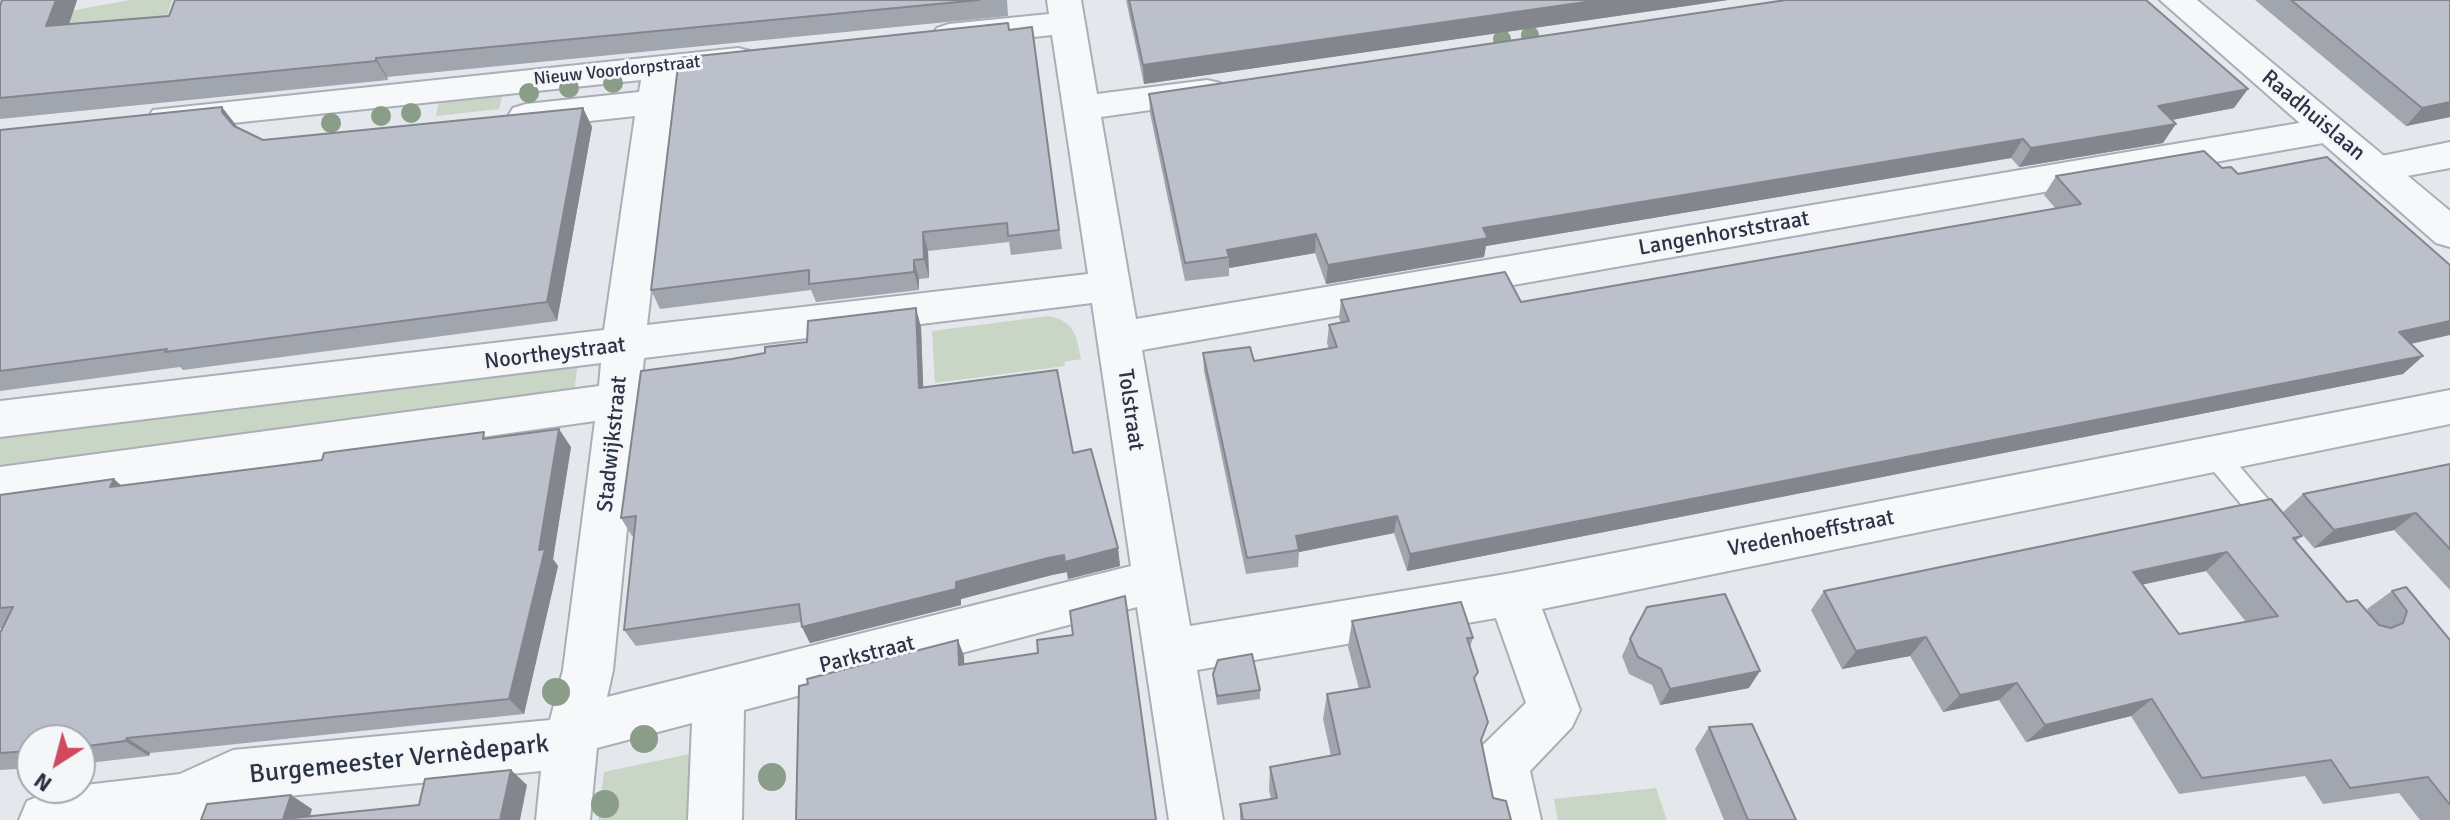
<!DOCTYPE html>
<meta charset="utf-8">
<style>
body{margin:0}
#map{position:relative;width:2450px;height:820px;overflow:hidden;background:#e4e7ec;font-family:Signika,sans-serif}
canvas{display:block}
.north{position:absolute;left:16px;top:724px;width:80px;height:80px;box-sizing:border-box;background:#f4f6f9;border:2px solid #a4a8b1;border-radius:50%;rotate:216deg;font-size:22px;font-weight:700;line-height:32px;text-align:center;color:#2b3445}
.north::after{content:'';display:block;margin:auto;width:28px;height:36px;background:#d1495b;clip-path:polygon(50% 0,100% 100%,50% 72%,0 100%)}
</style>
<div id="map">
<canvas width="2450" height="820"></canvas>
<div class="north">N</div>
</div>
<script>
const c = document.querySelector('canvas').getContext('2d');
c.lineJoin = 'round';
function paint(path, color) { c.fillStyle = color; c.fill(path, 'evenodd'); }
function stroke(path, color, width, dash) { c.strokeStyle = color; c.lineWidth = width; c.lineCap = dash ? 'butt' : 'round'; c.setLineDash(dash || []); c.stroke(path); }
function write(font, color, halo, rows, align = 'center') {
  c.font = font + ' Signika,sans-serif'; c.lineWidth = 6; c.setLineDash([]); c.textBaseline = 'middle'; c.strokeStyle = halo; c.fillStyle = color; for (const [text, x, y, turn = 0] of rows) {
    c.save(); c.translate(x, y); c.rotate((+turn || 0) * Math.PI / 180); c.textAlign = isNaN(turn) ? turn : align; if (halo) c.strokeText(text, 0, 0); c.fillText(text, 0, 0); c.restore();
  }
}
paint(new Path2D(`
 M130,0h42l-9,30 -163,-6z
 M504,90l-5,19 -63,7 4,-20z
 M1049,316c26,6 27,18 32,43l-17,3 1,4 -130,17 -3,-52z
 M578,362l-5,37 -573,76v-39z
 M694,753l-6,67h-90l6,-48z
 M1656,788l11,32h-109l-4,-21z`), '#c9d6c5');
const service = new Path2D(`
 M2214,444l9,3 61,71 4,8 -4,8 -9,3 -9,-3 -61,-73 -3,-7 3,-7z`);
const minor = new Path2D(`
 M1047,0h34l16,94 110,-14 13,3 5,8 -5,8 -13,3 -106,15 35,202 1193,-201 13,3 5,9 -5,9 -13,3 -1187,208 48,276 322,-53 938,-183v34l-908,185 38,101 -8,17 -42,44 11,49h-54l-12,-57 8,-18 43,-42 -30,-85 -299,52 26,150h-54l-32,-213 -393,103 -2,110h-54l4,-97 -95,25 -7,72h-54l5,-49 -303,30 -39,19h-180l8,-19 32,-13 121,-14 53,-24 317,-30 13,-50 32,-249 -595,84v-38l599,-81 2,-23 -601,74v-36l604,-71 31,-214 -109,12 -13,-4 -5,-8 5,-8 13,-4 113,-12 2,-12 -475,50 -13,-4 -5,-8 5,-8 585,-62 12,3 5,8 -5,8 -74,9 -29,249 441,-51 -36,-239 -103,11 -12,-4 -5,-7 5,-7 12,-4 100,-10zM1092,303l39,263 -524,131 6,-27 31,-312z
 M2450,142v26l-75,14 -13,-4 -6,-9 6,-9z`);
const tertiary = new Path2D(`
 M2160,0h37l253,211v36l-14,-4z`);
stroke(service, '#a9aeb7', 4);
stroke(minor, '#a9aeb7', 4);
stroke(tertiary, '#a9aeb7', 4);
paint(service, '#f7f8fa');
paint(minor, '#f7f8fa');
paint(tertiary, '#f7f8fa');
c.fillStyle = '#899d89';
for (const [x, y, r] of [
 [1530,35,9],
 [1502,39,9],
 [613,83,10],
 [569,88,10],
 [529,93,10],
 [411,113,10],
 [381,116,10],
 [331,123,10],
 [556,692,14],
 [644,739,14],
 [772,777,14],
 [605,804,14]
]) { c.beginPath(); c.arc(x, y, r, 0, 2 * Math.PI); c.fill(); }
paint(new Path2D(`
 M77,0l-8,24 100,-8 6,-16h832l1,16 -621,61 1,3 -388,39v-113z
 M1126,0h602l-584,84z
 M2255,0h195v117l-44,9z
 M1032,27l30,222 -51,6 -2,-13 -81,9 1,27 -10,1v11l-103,12 -5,-12 -151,19 -9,-19 358,-260z
 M1149,94l1085,14 -62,12 -9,23 -144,24 -8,-9 -478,80 -47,8 -2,11 -158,27 -11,-31 -86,15v8l-44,5 -35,-168z
 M583,108l9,19 -35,194 -374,49 -3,-3 -180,24v-261l236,-5v2l27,13z
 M2056,176l354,168 13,12 -20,18 -996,197 -13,-38 -95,19 -1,15 -52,7 -42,-203 -1,-18 51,8 75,-12 -2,-6 2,-18 12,-2 -2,-5 2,-18 180,2 535,-93 -12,-14z
 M921,327l2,61 150,65 45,95 2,18 -52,13 -1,-7 -15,3 -91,24v6l-151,38 -8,-16 -1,-5 -165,24 -12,-16 10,-94h-2l-11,-18 111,-159z
 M489,438l82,9 -18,112 5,7 -34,148 -374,39 -1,3 -69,8v-24h-48v28l-32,2v-137l2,-5h-2v-133l121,-9z
 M2450,464v126l-56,-60 -80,18 -31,-36 20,-18z
 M2302,536l-6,5 51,61 26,17 -6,-10 25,-18 58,49v180h-30l-21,-27 -76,11 -18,-28 -126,18 -48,-78 -105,26 -27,-42 -56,12 -33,-56 -68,13 -31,-59 13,-19zM2206,571l40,51 -67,12 -37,-50z
 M1352,621l121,17 -3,9 5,34 13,41 -7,20 12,56 18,22h-271v-16l31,-5 -2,-9 1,-23 61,-11 -8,-37 4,-25 32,-5 -11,-42z
 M1630,639l119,49 -89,17 -8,-20 -23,-11 -7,-18z
 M1213,674l47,16v9l-43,6z
 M1709,727l87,93h-72l-29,-71z`), '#a1a5ae');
paint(new Path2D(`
 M56,0h21l-15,45 -16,-19z
 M1600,0h128l-584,84 -1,-19z
 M376,58l11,19 1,3 -12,-19z
 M2248,89l-14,19 -89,17 13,-19z
 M2450,102v15l-44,9 16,-18z
 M222,107l14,18v6l-14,-19z
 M583,108l9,19 -35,194 -10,-19z
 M2176,124l-13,19 -144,24 12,-19z
 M2023,139l-12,19 -525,88 -2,11 -158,27 2,-19 155,-37z
 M923,232l5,19 1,27 -5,-19z
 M1316,234l-1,19 -86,15v-11l-2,-7z
 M914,260l5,19v11l-5,-18z
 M916,308l5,19 3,80 -5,-19z
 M2450,321v14l-70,16 19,-19z
 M2423,356l-20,18 -996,197 3,-17z
 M559,429l12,18 -18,112 5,7 -34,148 -15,-15 30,-149z
 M114,479l20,18 -24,-10z
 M2416,513l-22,17 -80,18 20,-18z
 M1397,516l-3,17 -95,19 -3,-16z
 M1118,548l2,18 -52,13 -1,-7 -15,3 -91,24v6l-151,38 -8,-16 154,-45 92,-24z
 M2227,552l-21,19 -93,20 20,-19z
 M1926,637l-16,19 -68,13 14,-18z
 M958,640l6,16 1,25 -6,-16z
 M1760,671l-11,17 -89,17 10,-16z
 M2017,683l-18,17 -56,12 17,-17z
 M2152,699l-21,17 -105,26 19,-17z
 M127,738l23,15 -1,3 -24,-15z
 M511,770l16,15 -7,35h-20z
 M291,795l21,14 -3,11 -26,-1z`), '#83868d');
const building = new Path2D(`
 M2,0h54l-10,26 123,-10 6,-16h804l-603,58v3l-376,37v-92z
 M1129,0h471l-457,65z
 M1786,0h360l102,89 -90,17 18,18 -145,24 -8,-9 -485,80 -55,9 5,10 -160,27 -12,-31 -89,16 2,7 -44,6 -36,-169z
 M2291,0h159v102l-28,6z
 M1008,23l1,7 23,-3 27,203 -51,6 -1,-13 -84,9 1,27 -10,1v12l-105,12v-14l-158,20 28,-232z
 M222,107v5l12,14 29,14 320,-32 -36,194 -382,50 2,-3 -167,22v-241z
 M2204,151l18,17 9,-1 7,7 89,-17 123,108v56l-51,11 24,24 -1013,198 -13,-38 -101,20 3,14 -52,8 -44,-205 47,-6 4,14 83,-14 -8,-22 20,-4 -8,-21 164,-28 16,30 560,-98 -25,-28z
 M916,308l3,80 138,-18 16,83 18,-4 27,99 -53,14 -1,-7 -16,3 -92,24v7l-154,38 -3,-23 -175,26 12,-114 -15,2 20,-147 91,-12 33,-6v-6l42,-5 1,-21z
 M559,429l-20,121 6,-1 -36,150 -382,39 -2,3 -45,6v-7h-48v11l-32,2v-120l13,-26 -13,1v-113l114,-16 -4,8 166,-21 46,-6 2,-7 160,-21 -1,7z
 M2450,464v85l-34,-36 -82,17 -31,-36z
 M2271,499l31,37 -9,2 54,64 10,-2 22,25 12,3 12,-5 4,-12 -15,-20 14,-4 44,53v165l-22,-28 -78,11 -19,-28 -129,18 -50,-79 -107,26 -28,-42 -57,12 -34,-58 -70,14 -32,-60zM2227,552l51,64 -99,18 -46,-62z
 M1725,594l35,77 -90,18 -9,-20 -23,-12 -8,-18 17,-32z
 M1125,596l31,224h-360l3,-134 9,-2 -1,-5 151,-39 1,25 79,-12 -1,-13 36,-5 -3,-24z
 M1461,602l12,36h-6l11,34 -4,6 14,44 -7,18 12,58 13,3 5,19h-268l-3,-16 37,-6 -7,-31 70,-13 -13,-60 43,-7 -18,-66z
 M1252,654l8,36 -43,6 -4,-22 5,-14z
 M1752,724l44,96h-48l-39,-93z
 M511,770l-11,50h-299l6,-16 84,-9 -8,24 136,-14 6,-26z`);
paint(building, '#bbc0ca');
stroke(building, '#83868d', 2);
write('18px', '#2b3445', '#f4f6f9', [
 ["Nieuw Voordorpstraat",617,71,-6]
]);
write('22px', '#2b3445', '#f4f6f9', [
 ["Raadhuislaan",2313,116,40],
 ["Langenhorststraat",1724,234,-10],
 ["Noortheystraat",555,354,-7],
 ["Tolstraat",1130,410,82],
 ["Stadwijkstraat",613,444,-84],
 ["Vredenhoeffstraat",1811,534,-11],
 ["Parkstraat",867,655,-14]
]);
write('26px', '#2b3445', '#f4f6f9', [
 ["Burgemeester Vernèdepark",399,760,-6]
]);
</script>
